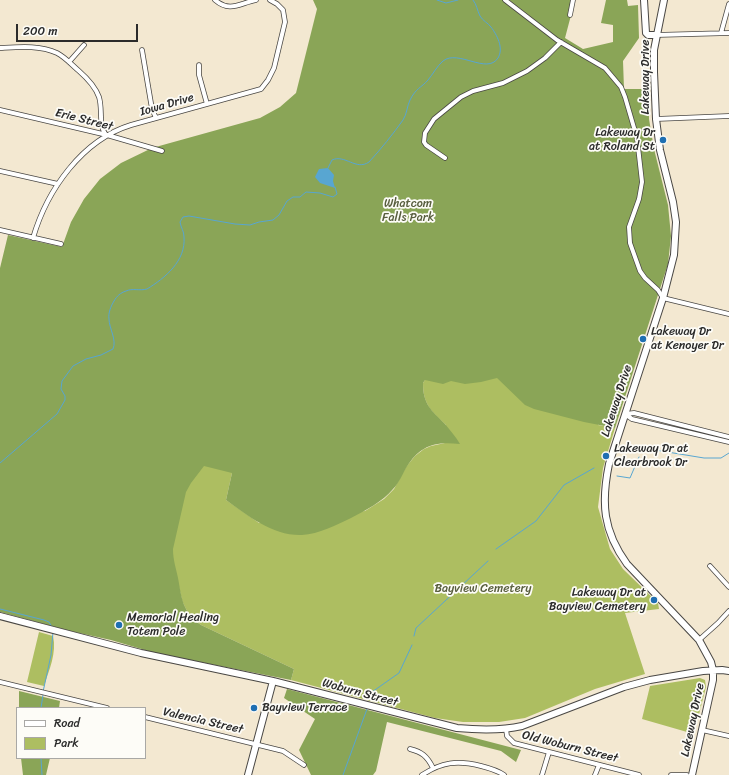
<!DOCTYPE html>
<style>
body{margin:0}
#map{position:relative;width:729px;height:775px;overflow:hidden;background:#f3e8d1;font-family:Sriracha,sans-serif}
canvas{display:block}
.legend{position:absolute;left:16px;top:707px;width:130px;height:52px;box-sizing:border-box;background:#fdfcf7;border:1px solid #a9a8a5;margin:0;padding:5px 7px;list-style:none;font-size:12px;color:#2b2b2b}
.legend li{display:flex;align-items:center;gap:8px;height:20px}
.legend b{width:20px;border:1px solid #a9a8a5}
.scale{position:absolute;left:16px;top:24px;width:122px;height:18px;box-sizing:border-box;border:2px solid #2b2b2b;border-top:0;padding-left:5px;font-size:12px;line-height:14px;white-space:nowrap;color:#2b2b2b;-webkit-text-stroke:3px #fdfcf7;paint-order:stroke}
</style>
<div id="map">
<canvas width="729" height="775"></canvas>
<ul class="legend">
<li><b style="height:5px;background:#fff"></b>Road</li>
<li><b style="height:11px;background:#adbe61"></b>Park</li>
</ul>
<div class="scale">200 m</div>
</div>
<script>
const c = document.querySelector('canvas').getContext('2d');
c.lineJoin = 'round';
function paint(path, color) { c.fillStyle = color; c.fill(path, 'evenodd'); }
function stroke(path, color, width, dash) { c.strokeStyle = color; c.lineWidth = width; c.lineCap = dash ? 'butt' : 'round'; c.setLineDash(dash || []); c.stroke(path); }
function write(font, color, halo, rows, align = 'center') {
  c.font = font + ' Sriracha,sans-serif'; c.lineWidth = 3.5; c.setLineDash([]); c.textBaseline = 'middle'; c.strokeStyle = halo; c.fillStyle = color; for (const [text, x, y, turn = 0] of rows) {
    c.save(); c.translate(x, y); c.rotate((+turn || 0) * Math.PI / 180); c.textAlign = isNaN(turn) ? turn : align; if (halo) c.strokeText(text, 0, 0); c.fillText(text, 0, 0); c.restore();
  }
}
paint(new Path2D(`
 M340,204l274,170 -16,51 17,3 -12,40 -5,39 12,42 13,20 35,34 1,6 -34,4 20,61 -50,15 -70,29 -26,4h-36l-28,-4 -144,-38 3,-11 -93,-44c-10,-7 -15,-14 -19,-25l-20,-86zM425,380l-2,3c0,21 8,28 23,42l-1,18 -14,3 -7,3 -9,7 -9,11 -12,22 -10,10 -19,12 -106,12 -33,-23 6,-27z
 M39,632l14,4c4,17 -4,34 -9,50l-17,-4z
 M700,678l5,2 1,7 -12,47 -52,-15 8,-33z`), '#adbe61');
paint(new Path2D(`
 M313,0h262l-10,38 18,11 30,-7v-17l-12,-2 5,-23h21l1,6 10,-1 1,33 -16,23 1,28h24l1,30 5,30 14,56 3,31 -3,28 -53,164 -31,-6 -50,-13 -9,-4 -28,-27 -16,4 -16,2 -14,-3 -8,3 -18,-4 -2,3c0,21 8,27 22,41 5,6 11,13 15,20 -25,-3 -40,1 -54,24 -4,7 -7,15 -13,21 -11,13 -27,21 -42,29 -15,7 -32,16 -49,17 -29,1 -54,-19 -76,-35l6,-27 -28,-7 -13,17 -5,9 -13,57c0,11 3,19 5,29 4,21 4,33 23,47l93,44 -3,11 -136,-27 -44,-13 -41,-9 -70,-19v-344l8,-33 54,12 9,-25 13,-23 16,-20 21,-16 31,-15 108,-30 20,-11 16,-14 21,-84z
 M287,689l234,61 -5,12 -15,-11 -114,-29 -11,49 -3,4h-62l-12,-25 16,-31 -31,-21z
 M19,691l41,10 -1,7h-40z
 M21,758h29l-4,17h-23z`), '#8aa557');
paint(new Path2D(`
 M328,168l6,7 -1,6 2,7 -15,-5 -5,-6 4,-8z`), '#58a6d1');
stroke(new Path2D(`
 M437,0l9,3 12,-3
 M328,168l4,-8c13,-6 24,11 37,2 12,-13 24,-28 34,-42 4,-6 4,-14 7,-20 6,-12 11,-12 18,-20 5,-6 9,-14 15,-19 15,-12 44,14 55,-3 6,-10 -1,-23 -7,-31 -3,-4 -8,-6 -11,-11 -3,-6 -3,-11 -7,-16
 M649,449l55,9h17l8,-5
 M0,463l57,-49 8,-14v-4l-4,-7 1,-8 11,-15 13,-7 15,-4 12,-6c4,-9 -4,-21 -4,-30 -1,-6 2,-13 5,-18 3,-5 6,-8 12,-10 6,-3 14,0 21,-2 18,-11 39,-28 37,-52 0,-6 -3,-9 -4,-15l3,-5 6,-1 46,8 15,1 9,-3 14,-2 6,-5 8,-14 6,-4h7l6,-5 14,1 13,4 4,-3 -2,-7
 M617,476l13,2 9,-21
 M496,549l40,-28 28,-36 30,-17
 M0,609l44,11 5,2 3,5
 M414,636l2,-8 72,-67
 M43,692l8,-37 2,-23
 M370,699l2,-7 27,-19 13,-28
 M41,708l2,-13
 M41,758l1,17
 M343,775l24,-66`), '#58a6d1', 1);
const street = new Path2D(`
 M215,0c15,13 25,3 41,0
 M505,0l52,40 48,28 16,19 4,10 12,41 5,44 -3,17 -10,28 1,16 10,28 5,7 13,12 5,8 66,16
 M570,15l3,-15
 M721,33l8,-29
 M656,35l73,-2
 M0,48c19,-1 40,-3 57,5 8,4 15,12 22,18 8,7 16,15 20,26 4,13 -1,28 7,38
 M142,50l10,59 4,9
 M69,62l15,-17
 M199,65v10l8,29
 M0,110l107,25 55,16
 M656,119l73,-3
 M445,158l-19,-13 -2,-3 1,-9 9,-14 27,-22 12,-6 30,-8 24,-12 18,-13 16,-16
 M0,171l58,13
 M0,230l61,14
 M33,238c14,-48 49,-98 98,-113l130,-36 7,-9 6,-12 11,-46 -2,-12 -6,-6 -7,-4
 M625,414l7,5 97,23
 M626,414l8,-1 95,24
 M710,566l19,21
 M699,640l19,-17 11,-12
 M0,682l107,26
 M145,717l138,34 21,14
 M506,729l1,7 7,7 125,32
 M702,730l27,6
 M410,749c12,3 17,7 23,19
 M422,775c20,-13 35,-15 59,-9 8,2 16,4 23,9
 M542,775l7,-23
 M595,775l4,-10
 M671,775h16`);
const secondary = new Path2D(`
 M644,0l2,33 2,2h8
 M664,0l-10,50v22l2,47 4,31 13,52 3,20 -2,33 -11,43 -54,166c-8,39 -6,67 18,100l72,76 12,22 2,8v10l-21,95
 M0,616l141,37 132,28 184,47c22,2 43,3 65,-2l102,-39 26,-7 53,-9 19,-1 7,1
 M248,775l25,-94`);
stroke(street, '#494744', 5.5);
stroke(secondary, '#494744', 8);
stroke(street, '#fff', 4);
stroke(secondary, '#fff', 6);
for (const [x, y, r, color] of [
 [663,140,4,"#1f6fb2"],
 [643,339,4,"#1f6fb2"],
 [606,456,4,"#1f6fb2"],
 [654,600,4,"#1f6fb2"],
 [119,625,4,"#1f6fb2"],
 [254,708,4,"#1f6fb2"]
]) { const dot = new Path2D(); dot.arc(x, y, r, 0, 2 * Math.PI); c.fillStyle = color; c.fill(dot); stroke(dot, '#fdfcf7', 1.5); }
write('12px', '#2b2b2b', '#fdfcf7', [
 ["Lakeway Drive",646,77,-90],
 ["Iowa Drive",167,105,-16],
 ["Erie Street",84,120,14],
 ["Lakeway Drive",617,401,-72],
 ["Woburn Street",360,693,15],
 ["Lakeway Drive",693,720,-78],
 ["Valencia Street",203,721,13],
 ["Old Woburn Street",570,747,14]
]);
write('12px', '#2b2b2b', '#fdfcf7', [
 ["Lakeway Dr",655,133,"right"],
 ["at Roland St",655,147,"right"],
 ["Lakeway Dr",651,332],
 ["at Kenoyer Dr",651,346],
 ["Lakeway Dr at",614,449],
 ["Clearbrook Dr",614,463],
 ["Lakeway Dr at",646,593,"right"],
 ["Bayview Cemetery",646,607,"right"],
 ["Memorial Healing",127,618],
 ["Totem Pole",127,632],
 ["Bayview Terrace",262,708]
], 'left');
write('12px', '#585e3e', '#fdfcf7', [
 ["Whatcom",408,204],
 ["Falls Park",408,218],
 ["Bayview Cemetery",483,589]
]);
</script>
